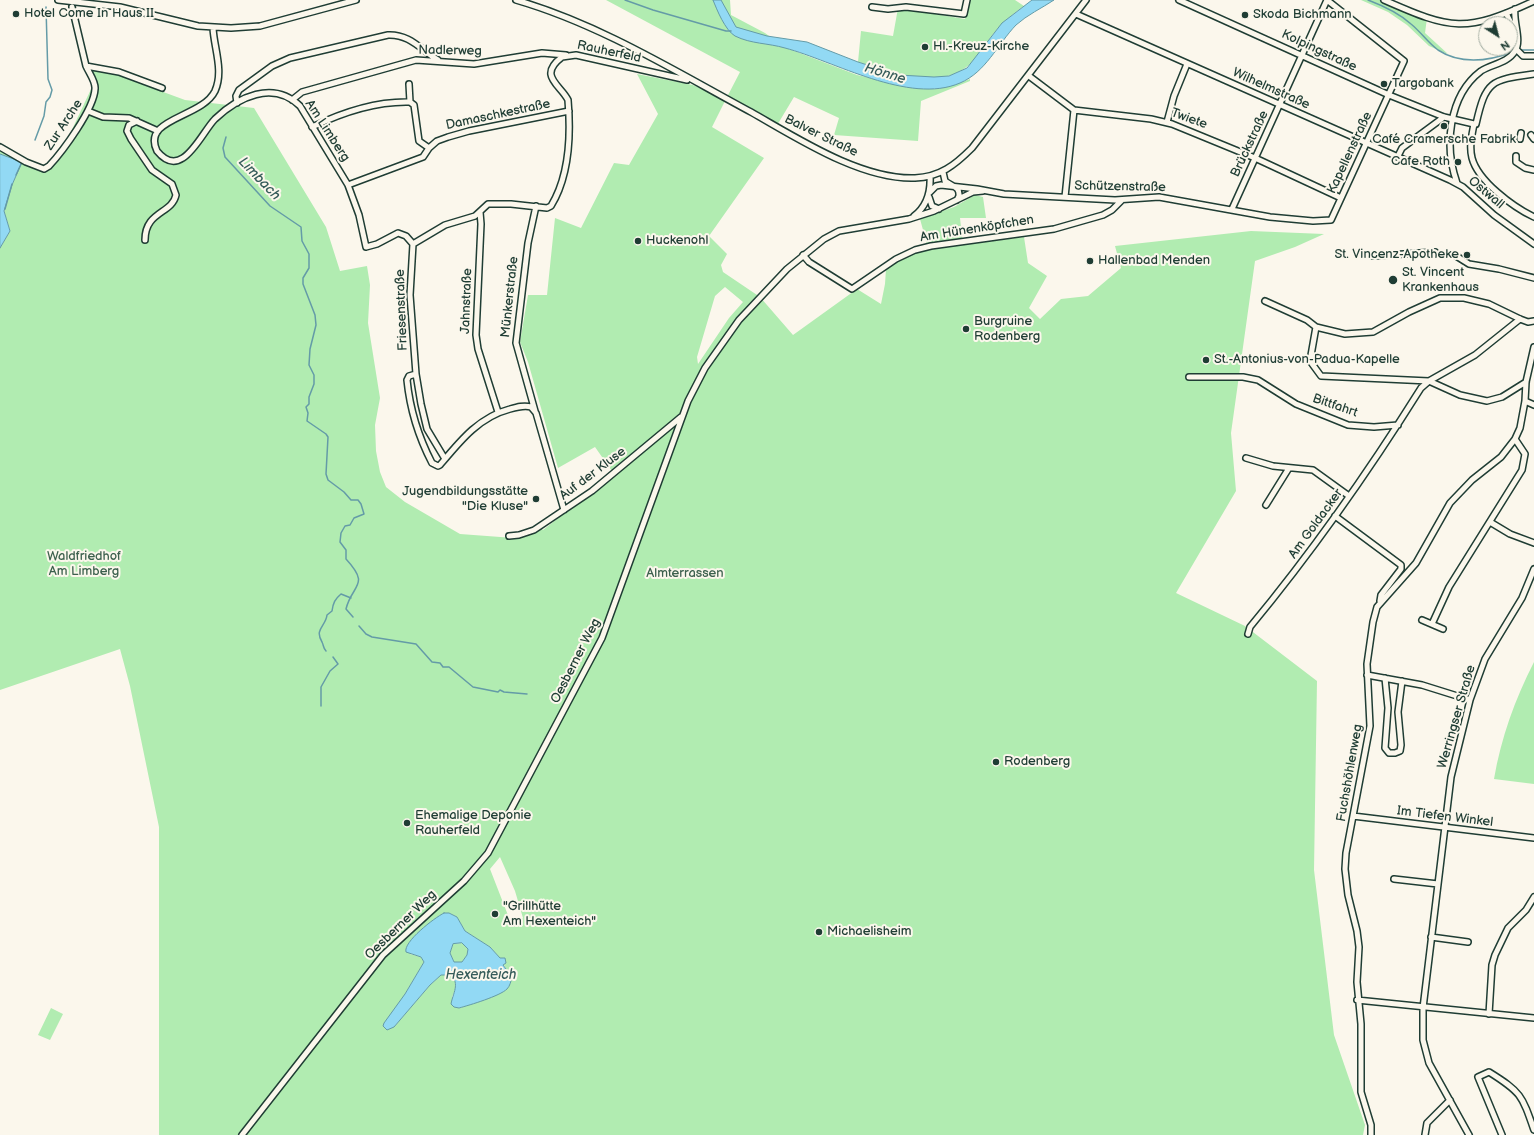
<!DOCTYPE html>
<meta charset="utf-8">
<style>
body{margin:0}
#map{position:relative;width:1534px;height:1135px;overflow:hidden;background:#fbf7ec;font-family:"Balsamiq Sans",sans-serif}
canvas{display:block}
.north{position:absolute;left:1478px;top:16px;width:40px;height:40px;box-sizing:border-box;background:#fbf7ec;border:1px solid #a3ada2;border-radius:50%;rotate:144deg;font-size:11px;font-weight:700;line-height:16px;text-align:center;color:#1f3d34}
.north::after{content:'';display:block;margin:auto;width:14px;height:18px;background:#1f3d34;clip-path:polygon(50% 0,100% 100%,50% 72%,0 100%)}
</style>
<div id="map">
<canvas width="1534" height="1135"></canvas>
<div class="north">N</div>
</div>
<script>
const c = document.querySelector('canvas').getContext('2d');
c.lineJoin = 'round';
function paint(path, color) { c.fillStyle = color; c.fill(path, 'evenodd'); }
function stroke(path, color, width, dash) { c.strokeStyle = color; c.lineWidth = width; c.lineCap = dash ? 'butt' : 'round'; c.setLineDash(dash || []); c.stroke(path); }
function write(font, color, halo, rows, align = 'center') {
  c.font = font + ' "Balsamiq Sans",sans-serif'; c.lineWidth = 4; c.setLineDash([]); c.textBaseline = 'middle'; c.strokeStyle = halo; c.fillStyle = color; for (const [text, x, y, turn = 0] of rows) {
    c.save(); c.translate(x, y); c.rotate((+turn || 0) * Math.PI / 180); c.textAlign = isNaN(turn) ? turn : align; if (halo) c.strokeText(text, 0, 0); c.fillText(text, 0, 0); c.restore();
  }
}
paint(new Path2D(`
 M606,0h124l1,15 34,18 19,14 73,28 44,10 35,4 14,-3 20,-7v2l-49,20 -3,40 -84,-6 5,-17 -45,-21 -18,30 -50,-28 -14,28 52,31 -55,78 18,18 -6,11 2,7 37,25 33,38 64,-46 24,15 4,-20 1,-15 21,-14 21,-7 -8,-29 34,-12 21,-12 8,2 3,21h-26l3,27 61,-8 4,26 19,13 -18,32 11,11 21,-20 27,-3 33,-28 -6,-22 136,-15 73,3 -29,13 -40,14 -24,172 5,58 -60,102 69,33 72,55 -3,189 20,165 31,90 -2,10h-1204v-308l-29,-141 -10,-37 -120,41v-442l10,-17 -6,-20 8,-26 10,-23 -22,-8v-3l45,20 23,-33 25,-53 -2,-16 18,3 76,28 69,8 72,119 14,44 27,-5 3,19 -2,38 12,75 -5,27 1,26 4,21 6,15 19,15 55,32 54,4 12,-3 15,-7 2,2 71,-56 -19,-27 -37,21 -30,-106 -8,-20 8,-47h19l8,-77 26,10 33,-65 15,2 29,-51 -21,-40 56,11 33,14 14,-27zM725,287l18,15 -14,16 -31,46 -1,-7 18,-61zM500,857l15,34 8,27 -12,5 -21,-54zM449,913l8,4 8,14 25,16 10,11 9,16 -2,15 -48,19 -7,-11c4,-8 6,-15 -1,-22h-10l-11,10 -36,42 11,-33 19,-32 -3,-5 -11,-3z
 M970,0h45l9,6c-13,9 -24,19 -34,32 -5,7 -10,15 -16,22 -29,33 -82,13 -116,2l3,-31 32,5 5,-28 67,11z
 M1361,0h23l43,18 -2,15 23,21 -19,-8 -22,-21 -19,-13z
 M1534,662v122l-40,-5c7,-41 21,-80 40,-117z
 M462,943l6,6 -1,6 -5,7h-8l-4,-9 3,-9z
 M51,1008l12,6 -13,26 -12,-5z`), '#b1ecb1');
const water = new Path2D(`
 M713,0h8l15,27 31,9 40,6 51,20 41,13 35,2 15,-1 18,-8 35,-45 30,-23h22c-12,8 -27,15 -38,25 -19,20 -30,47 -56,58 -51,22 -126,-22 -175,-35 -17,-5 -34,-4 -50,-12 -10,-6 -18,-26 -22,-36z
 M0,154l22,8 -10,23 -8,26 6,20 -10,17z
 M444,913h5l8,4 8,14 25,16 10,11h5l1,5 -3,2 9,12c-1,4 -2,9 -5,12 -7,7 -37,16 -48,19l-5,-1 -3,-3c2,-11 9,-20 0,-29h-10l-11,10 -36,42 -7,3 -4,-4 1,-3 21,-29 19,-32 -3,-5 -15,-5c-3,-10 28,-34 38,-39zM462,943l6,6 -1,6 -5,7h-8l-4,-9 3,-9z`);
paint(water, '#92d9f4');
stroke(water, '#649ba7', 1);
stroke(new Path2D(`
 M625,0l28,10 73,21h5
 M1368,0c16,6 31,13 43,24 10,8 17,19 27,26 23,15 51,11 75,2
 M1520,50h14
 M226,137l-3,11 2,9 45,49 31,21 1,14 7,13v14l-6,10v6l12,31 1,10 -6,24 -1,16 5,10v9l-5,13v7l-3,3 2,6 -1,8 19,13 2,3 -2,37 2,6 16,12 7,8h7l3,4 3,10 -10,4 -4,7 -5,1 -4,7 -1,9 6,8v9c25,27 6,25 0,50l7,8
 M35,140l9,-24 2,-14 4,-5 2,-7 -4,-11 -2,-72
 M16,175l6,-13
 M5,209l7,-25
 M359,626l7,8 6,3 44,7 16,18 8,1 3,4h6l24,20 25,5 2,-2 4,2 23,2
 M326,651c-3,-3 -2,-5 -4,-9 -8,-13 4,-16 5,-27l5,-4c1,-8 3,-12 9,-17l10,4
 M321,706v-19l9,-16 8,-7 -5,-7`), '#649ba7', 1.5);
stroke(new Path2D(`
 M1435,252l14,2`), '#cfd2c7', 5, [5, 2.5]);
const minor = new Path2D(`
 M58,0l62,7 78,19 33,2 29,-2 96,-26
 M516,0c83,24 159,71 235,112 46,26 110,68 164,66 25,-1 40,-13 57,-30l114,-148
 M1179,0l210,95 55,22 30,7c-2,11 -5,22 -2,34 6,23 41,49 62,59
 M1384,0c68,30 81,33 150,1
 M72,7l14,59 33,6 43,16
 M872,7l16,2 18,-2 58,7 3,-14
 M1506,13l7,14
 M1076,14l374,166 13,7 31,28 40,29
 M213,28c1,20 11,43 2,63 -13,27 -74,27 -58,60 25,31 44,-18 58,-32 23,-22 58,-39 85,-13l48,79 11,30 7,32 11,-3 21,-11 8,3 7,8 -3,51 6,79 5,30 6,25 18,30
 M1516,49l7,7h11
 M1029,76l45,34 77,9 21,5 83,34 86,40
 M409,84l1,18
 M292,100l10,-8 114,-32 58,4 68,-11 24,2
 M237,103l-1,-7 3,-6 33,-24 18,-8 98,-23c22,-1 33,15 50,25
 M88,111l15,6 26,1 29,13
 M137,121l-8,4 -2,6 4,8 21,31 20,14 4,11c-4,19 -31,16 -31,45
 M1167,122l7,-26 13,-32
 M1476,124c10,-44 15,-44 58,-50
 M312,127c31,-15 64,-26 98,-25l4,3 5,36 10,7
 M1531,135l3,4
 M1520,139l1,-6
 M0,147l26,15 18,7 5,-3c14,-15 45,-57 46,-77 1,-7 -6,-16 -9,-23
 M1398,156l4,-8 42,-31
 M1516,156v6l9,6 9,2
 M943,172l2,9c7,6 15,5 14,15l-2,4
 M1457,183c-13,-36 -9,-87 24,-112 11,-7 27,-8 34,-20 7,-11 -2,-29 0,-42
 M348,185l75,-28 6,-9 8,-7 11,-4 21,-6 100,-20
 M930,192l6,-6 5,-1 36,4 27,5 111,6 44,-3 111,20 43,4 18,-1 73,-159 -77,-61 -95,209
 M929,197l3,9 7,3
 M1065,197l9,-87
 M480,212l1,12 -5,111 2,14 20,63
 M914,216c13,-10 17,-23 16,-40
 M413,244l32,-19 30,-9 13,-12h23l36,4 4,-2c19,-31 20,-71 17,-106 -7,-15 -31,-24 -6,-43l14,-2 111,25
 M1449,254h4l16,10 30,5 35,9
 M803,255l6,7 43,27 44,-30 19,-9 16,-4 123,-17 49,-14 9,-5 10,-10
 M1373,256l62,-4
 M1265,301l42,19 9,7 29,7 28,-2 36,-20 31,-14h24l25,6 31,15 8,3 6,-1
 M1316,327l-6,34 11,15 108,5 31,14 27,6 15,-4 24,-15
 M416,374l-7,2 -2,4c3,30 11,56 25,83l6,3 2,-1c20,-24 39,-48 70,-56 7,-2 14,-4 21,-2l5,6 28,97
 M1189,377h54l15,3 38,24 52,21 26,2 24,-2
 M1525,401l9,4
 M535,411l-19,-68 12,-100 8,-37
 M1246,458l27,8 40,4 36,26
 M1266,505l23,-37
 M1335,516l66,49v4l-20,26 -1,6
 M1490,522l20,12 24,9
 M509,536l10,-1 15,-5 58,-39 89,-74
 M1422,620l21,9
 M1432,624l17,-37 73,-117 3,-16 -10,-15
 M1248,634l2,-7c63,-76 119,-156 171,-239l8,-7 46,-26 45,-36
 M1367,675l55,10 48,15
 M1385,678l3,30 -3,40 4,5h6l5,-2 1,-6 -3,-33 4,-31
 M1353,816l181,22
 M1394,879l44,5
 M1431,937l37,5
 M1357,1000l177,18
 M1489,1014l3,-49 3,-10 13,-27 18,-18 8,-13
 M242,1135l141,-180 81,-74 24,-28 114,-215 86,-237 17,-33 34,-48 48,-51 37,-30 15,-8 70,-12 25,-8 39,-19 10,-1
 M1371,1135v-10l-10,-33v-68l-4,-42 2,-35 -2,-16 -9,-36 -3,-26 1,-16 24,-127 -3,-62 6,-42 4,-15 39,-44 34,-60 22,-23 29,-23 14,-18 5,-11 5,-27 1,-19 8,-35
 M1425,1135l2,-12 23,-23
 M1469,1135l-40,-72 -6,-23v-32l28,-231 19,-77 15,-41 37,-61 12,-29
 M1502,1135l-24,-58 11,-5c32,20 33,23 45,58`);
stroke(minor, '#1f3d34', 8);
stroke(minor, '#fbf7ec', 5);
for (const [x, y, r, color] of [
 [16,14,4,"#1f3d34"],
 [1245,15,4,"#1f3d34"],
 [925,47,4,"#1f3d34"],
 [1384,84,4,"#1f3d34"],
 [1444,126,4,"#1f3d34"],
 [1458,162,4,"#1f3d34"],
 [638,241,4,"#1f3d34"],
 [1467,255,4,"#1f3d34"],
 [1090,261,4,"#1f3d34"],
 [1393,280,5,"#1f3d34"],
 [966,329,4,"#1f3d34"],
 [1206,360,4,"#1f3d34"],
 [536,499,4,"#1f3d34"],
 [996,762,4,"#1f3d34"],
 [407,823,4,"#1f3d34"],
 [495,914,4,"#1f3d34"],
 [819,932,4,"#1f3d34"]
]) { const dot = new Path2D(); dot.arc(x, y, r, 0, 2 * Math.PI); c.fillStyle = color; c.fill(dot); stroke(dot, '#fbf7ec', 1.5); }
write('13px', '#1f3d34', '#fbf7ec', [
 ["Hotel Come In Haus II",24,14],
 ["Skoda Bichmann",1253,15],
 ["Hl.-Kreuz-Kirche",933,47],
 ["Targobank",1392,84],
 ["Café Cramersche Fabrik",1444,140,"center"],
 ["Cafe Roth",1450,162,"right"],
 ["Huckenohl",646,241],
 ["St. Vincenz-Apotheke",1459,255,"right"],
 ["Hallenbad Menden",1098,261],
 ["St. Vincent",1402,273],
 ["Krankenhaus",1402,288],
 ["Burgruine",974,322],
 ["Rodenberg",974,337],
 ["St.-Antonius-von-Padua-Kapelle",1214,360],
 ["Jugendbildungsstätte",528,492,"right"],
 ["\"Die Kluse\"",528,507,"right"],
 ["Rodenberg",1004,762],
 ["Ehemalige Deponie",415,816],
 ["Rauherfeld",415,831],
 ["\"Grillhütte",503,907],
 ["Am Hexenteich\"",503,922],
 ["Michaelisheim",827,932]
], 'left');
write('13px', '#1f3d34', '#fbf7ec', [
 ["Nadlerweg",450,51,1],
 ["Kolpingstraße",1319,51,25],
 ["Rauherfeld",609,52,12],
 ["Wilhelmstraße",1271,89,24],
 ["Damaschkestraße",498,115,-12],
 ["Twiete",1189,119,20],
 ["Zur Arche",64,125,-57],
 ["Am Limberg",327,131,57],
 ["Balver Straße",821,136,26],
 ["Brückstraße",1250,144,-65],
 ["Kapellenstraße",1350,153,-65],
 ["Schützenstraße",1120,187,1],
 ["Ostwall",1486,193,40],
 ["Am Hünenköpfchen",977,229,-9],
 ["Münkerstraße",510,297,-84],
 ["Jahnstraße",467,301,-88],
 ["Friesenstraße",402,310,-92],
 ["Bittfahrt",1335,406,19],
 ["Auf der Kluse",593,474,-37],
 ["Am Goldacker",1316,524,-54],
 ["Oesberner Weg",576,661,-63],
 ["Werringser Straße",1457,717,-74],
 ["Fuchshöhlenweg",1350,773,-80],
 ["Im Tiefen Winkel",1445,817,7],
 ["Oesberner Weg",401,925,-44]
]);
write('13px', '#3c604d', '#fbf7ec', [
 ["Waldfriedhof",84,557],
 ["Am Limberg",84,572],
 ["Almterrassen",685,574]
]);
write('italic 14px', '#365c5a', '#fbf7ec', [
 ["Hönne",885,74,17],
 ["Limbach",259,179,46],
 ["Hexenteich",481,975]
]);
</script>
